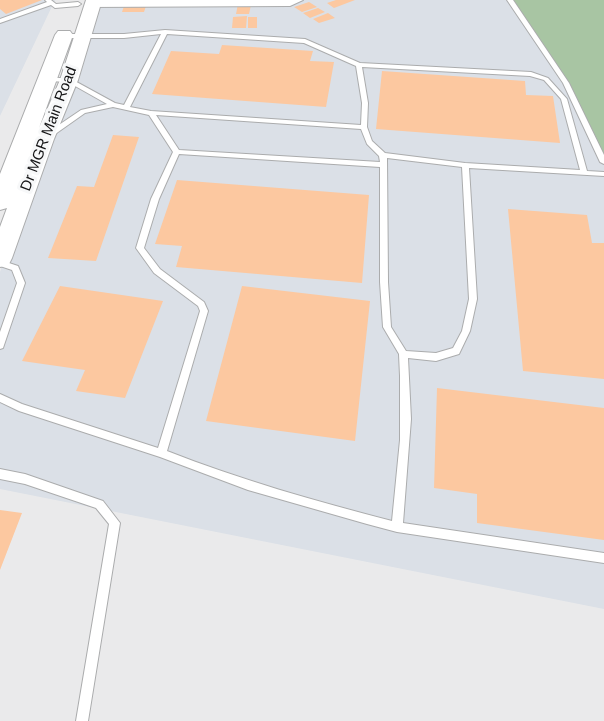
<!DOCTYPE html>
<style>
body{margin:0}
canvas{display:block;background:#eaeaeb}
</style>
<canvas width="604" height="721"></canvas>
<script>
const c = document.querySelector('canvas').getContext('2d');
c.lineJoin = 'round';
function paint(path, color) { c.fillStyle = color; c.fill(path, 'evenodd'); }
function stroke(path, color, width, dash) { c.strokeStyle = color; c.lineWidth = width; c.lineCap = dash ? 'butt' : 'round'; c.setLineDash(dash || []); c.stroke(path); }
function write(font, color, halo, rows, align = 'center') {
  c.font = font + ' Arial,sans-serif'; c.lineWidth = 6; c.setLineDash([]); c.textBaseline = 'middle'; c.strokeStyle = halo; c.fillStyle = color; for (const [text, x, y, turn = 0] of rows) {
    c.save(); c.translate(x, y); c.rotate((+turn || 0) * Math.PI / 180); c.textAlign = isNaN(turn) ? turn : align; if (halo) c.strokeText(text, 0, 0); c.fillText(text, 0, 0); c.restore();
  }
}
paint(new Path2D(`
 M0,0h55l-55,116z
 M90,0h420l56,83 38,79v447l-604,-120v-217z`), '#dbe0e7');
paint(new Path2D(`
 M510,0h94v162l-38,-79z`), '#a8c5a3');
paint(new Path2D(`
 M0,0h42l-36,14 -6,-5z
 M336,0h19l-21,8 -7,-5z
 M309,2l8,5 -15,5 -8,-5z
 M238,4l13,1 -2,9h-13z
 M124,6h22l-2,6h-22z
 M318,8l7,4 -15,6 -7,-5z
 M328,13l7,5 -16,5 -6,-4z
 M247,16l-1,12h-14l1,-11z
 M248,17h9v11h-9z
 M222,45l91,6 -3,10 24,1 -8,45 -174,-13 19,-43 48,3z
 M382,71l143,10 1,14 27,1 7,47 -184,-14z
 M113,135l26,2 -43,124 -48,-3 29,-72 17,1z
 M177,180l192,15 -7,88 -186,-16 6,-21 -27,-2z
 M508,209l79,6 5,28h12v136l-81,-8z
 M60,286l103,15 -38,97 -49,-7 9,-21 -63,-9z
 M242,286l128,15 -15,140 -149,-20z
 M437,388l167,20v132l-127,-17v-29l-43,-6z
 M0,510l22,3 -22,57z`), '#fcc8a0');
const service = new Path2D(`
 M45,0h6l5,4 22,-2 3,2 -3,2 -23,2 -4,-3 -51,18v-4l47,-17z
 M507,0h6l56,83 35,72v9l-4,-2 -37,-79z
 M165,30l140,9 55,24 171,9 17,6 19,21 20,72 17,1v4l-135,-8 8,131 -7,32 -11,23 -23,7 -28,-3 3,61 -8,104 201,30v10l-207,-31 -30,-8 -119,-34 -88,-33 -141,-46 -19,-9v-8l22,10 136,44 42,-137 -2,-5 -44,-33 -18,-25 15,-49 22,-47 -24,-37 -36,-8 -28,6 -34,24h-4v-4l34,-23 26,-6 -39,-22 -20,-1 -3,-2 3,-2 23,2 44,24 9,2 37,-71 -37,4h-60l-3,-2 3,-2h60zM167,34l137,9 52,23 6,37 -1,22 -210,-14 -21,-4zM362,67l168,9 14,4 17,19 19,71 -115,-7 -80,-10 -13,-12 -5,-14 1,-24zM156,115l205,14 6,15 12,12 1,6 -201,-12zM179,154l201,13v115l3,45 16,27 1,22v64l-8,81c-76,-20 -152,-41 -225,-70l41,-140 -4,-9 -44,-33 -16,-21 15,-49zM387,158l75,9 7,132 -7,32 -9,17 -17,5 -30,-2 -15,-24 -3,-45z
 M0,260l18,6 7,17 -21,62 -1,3 -3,1v-17l17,-49 -5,-13 -12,-4z
 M0,469l25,5 78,27 17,22 -32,198h-12l33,-197 -13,-16 -71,-24 -25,-5z`);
const minor = new Path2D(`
 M92,0h211l-13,6 -202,1 -2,-3z`);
const secondary = new Path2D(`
 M86,0h16l-24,80 -24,59 -42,119 -3,6 -9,3v-40l7,-19 -7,2v-36l55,-139 3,-4h12l3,4 -34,93 21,-48z`);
stroke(service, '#abacad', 2);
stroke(minor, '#abacad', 2);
stroke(secondary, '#abacad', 2);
paint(service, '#fff');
paint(minor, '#fff');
paint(secondary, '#fff');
write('15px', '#141415', '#f7f8f9', [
 ["Dr MGR Main Road",49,129,-69]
]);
</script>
